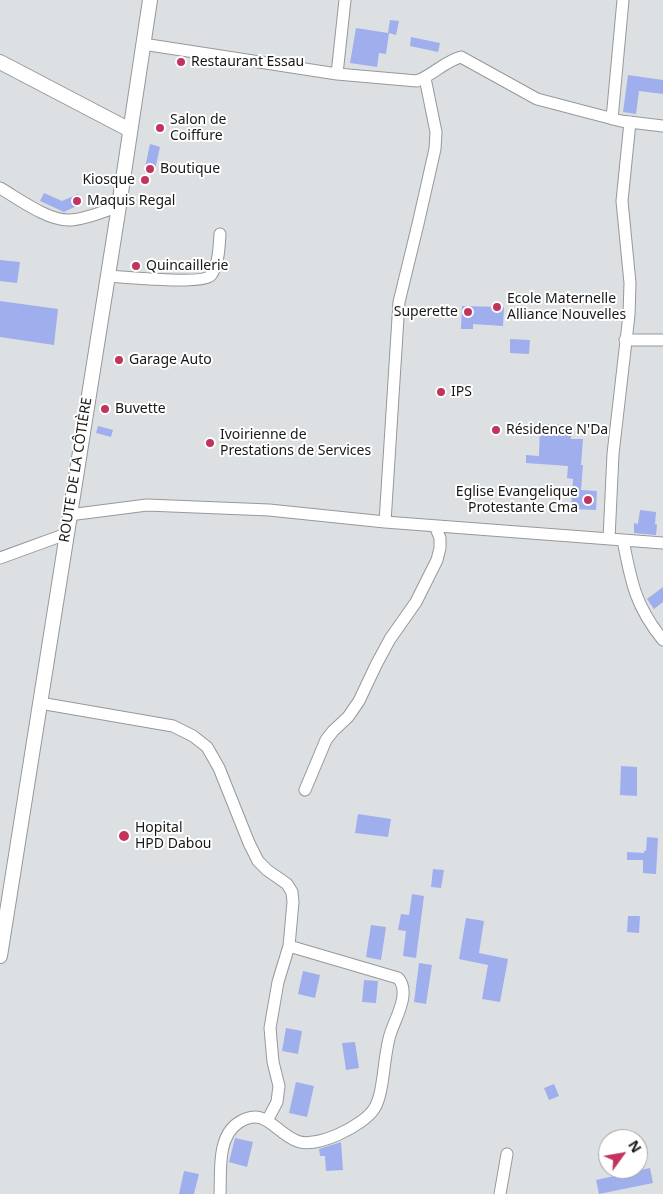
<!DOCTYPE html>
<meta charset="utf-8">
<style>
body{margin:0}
#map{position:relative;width:663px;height:1194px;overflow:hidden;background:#dde0e2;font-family:"Noto Sans",sans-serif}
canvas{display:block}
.north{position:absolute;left:598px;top:1129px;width:50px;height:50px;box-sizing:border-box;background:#fff;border:1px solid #a3a3a3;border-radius:50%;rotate:58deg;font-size:14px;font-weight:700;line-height:20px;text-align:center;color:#181819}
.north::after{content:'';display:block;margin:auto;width:18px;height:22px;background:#c2345e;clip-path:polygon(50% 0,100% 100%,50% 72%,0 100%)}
</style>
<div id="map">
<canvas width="663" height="1194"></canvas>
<div class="north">N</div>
</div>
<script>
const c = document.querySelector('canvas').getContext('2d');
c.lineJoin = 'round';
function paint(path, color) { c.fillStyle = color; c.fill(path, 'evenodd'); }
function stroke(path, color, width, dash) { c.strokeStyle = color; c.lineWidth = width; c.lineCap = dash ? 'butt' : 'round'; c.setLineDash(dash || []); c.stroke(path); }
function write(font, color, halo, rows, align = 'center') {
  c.font = font + ' "Noto Sans",sans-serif'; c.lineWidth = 4; c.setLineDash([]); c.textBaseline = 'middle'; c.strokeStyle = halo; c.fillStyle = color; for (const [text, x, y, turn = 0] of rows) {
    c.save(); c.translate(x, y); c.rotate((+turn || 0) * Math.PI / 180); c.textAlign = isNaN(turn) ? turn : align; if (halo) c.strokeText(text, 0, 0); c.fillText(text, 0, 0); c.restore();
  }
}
paint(new Path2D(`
 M390,20l9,1 -3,14 -7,-2 -3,21 -7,-1 -2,14 -27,-4 6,-35 32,5z
 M411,37l29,6 -2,9 -28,-6z
 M628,75l35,5v14l-24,-3 -3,23 -13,-2z
 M150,144l10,3 -6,27 -10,-2z
 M44,193l18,8 16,-7 5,9 -19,9 -24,-11z
 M0,260l20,2 -3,21 -17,-2z
 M0,301l58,8 -4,36 -54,-8z
 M462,306l42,1 -1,19 -30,-2v5h-12z
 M510,339l20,1 -1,14 -19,-1z
 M540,424l32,1 -1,14h12l-2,26h2l-2,25 16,1 -1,19 -25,-1 2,-30 -6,-1 1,-12 -42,-3v-8l13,1z
 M98,426l15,4 -2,7 -15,-4z
 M640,510l16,2 -1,12 2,1 -1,10 -22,-2v-10l4,1z
 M663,587v15l-9,7 -7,-10z
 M621,766l16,1v29l-17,-1z
 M358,814l33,5 -3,18 -33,-4z
 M647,837l11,1 -2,36 -13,-1v-13h-16v-8l17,1v-2h2z
 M433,869l11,1 -3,18 -10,-1z
 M412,894l12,2 -8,62 -13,-2 3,-25 -8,-1 3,-16 8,1z
 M628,916h12l-1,17 -12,-1z
 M466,918l18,3 -5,32 29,6 -8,43 -18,-3 6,-34 -29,-6z
 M371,925l15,2 -5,33 -15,-3z
 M419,963l13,2 -6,39 -12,-2z
 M303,971l17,4 -5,23 -17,-4z
 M364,980l14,1 -2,22 -14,-1z
 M286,1028l16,3 -4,23 -16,-3z
 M355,1042l4,26 -13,2 -4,-27z
 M296,1082l18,4 -7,31 -18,-4z
 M554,1084l5,12 -10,4 -5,-12z
 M235,1138l18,4 -6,25 -18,-5z
 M341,1142l2,28 -17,1 -1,-15h-5l-1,-7z
 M650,1168l3,15 -54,11 -3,-14z
 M184,1171l15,3 -5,20h-15z`), '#9faeed');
const minor = new Path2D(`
 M143,44l194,30 80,7c16,-6 28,-20 44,-24l76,42 84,22 42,5
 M337,74l8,-74
 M612,119l11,-119
 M0,188c19,11 48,33 70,32 17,-1 34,-9 49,-14
 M108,276c16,1 96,9 103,-1 8,-11 8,-28 9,-41
 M625,340h38
 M69,515l78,-10 122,5 116,12 278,21
 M385,522l14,-220 19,-78 17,-75 1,-17 -11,-54
 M609,539l4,-85 16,-139 1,-32 -8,-82 8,-79
 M623,540c8,41 12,66 40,100
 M0,558l66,-24
 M40,703l133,23 20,10 14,11 12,21 30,75 9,18 9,9 20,14 5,8 1,10 -4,44 -11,36 -8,46 3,34 6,24 -2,16 -9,17
 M305,790l21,-50 7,-9 15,-14 11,-16 17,-36 14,-26 26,-37 21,-42 3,-12v-10l-5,-12
 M220,1194c1,-22 -3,-57 18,-71 27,-18 36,9 59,18 19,8 66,-15 77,-32 11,-17 9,-56 17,-77 5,-15 20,-40 7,-54l-109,-32
 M500,1194l7,-40`);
const major = new Path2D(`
 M0,62l130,68
 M0,956l119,-750 31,-206`);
stroke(minor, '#96989b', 13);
stroke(major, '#96989b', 16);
stroke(minor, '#fff', 11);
stroke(major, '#fff', 14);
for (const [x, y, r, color] of [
 [181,62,5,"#c2345e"],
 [160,128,5,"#c2345e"],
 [150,169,5,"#c2345e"],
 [145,180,5,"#c2345e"],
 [77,201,5,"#c2345e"],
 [136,266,5,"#c2345e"],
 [497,307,5,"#c2345e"],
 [468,312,5,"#c2345e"],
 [119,360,5,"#c2345e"],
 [441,392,5,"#c2345e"],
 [105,409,5,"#c2345e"],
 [496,430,5,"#c2345e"],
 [210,443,5,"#c2345e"],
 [588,500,5,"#c2345e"],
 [124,836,6,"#c2345e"]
]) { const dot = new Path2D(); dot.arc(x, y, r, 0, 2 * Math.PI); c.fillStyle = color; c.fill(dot); stroke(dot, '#fff', 2); }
write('14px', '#181819', '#fff', [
 ["Restaurant Essau",191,62],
 ["Salon de",170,120],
 ["Coiffure",170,136],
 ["Boutique",160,169],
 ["Kiosque",135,180,"right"],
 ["Maquis Regal",87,201],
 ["Quincaillerie",146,266],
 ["Ecole Maternelle",507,299],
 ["Alliance Nouvelles",507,315],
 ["Superette",458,312,"right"],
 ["Garage Auto",129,360],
 ["IPS",451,392],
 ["Buvette",115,409],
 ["Résidence N'Da",506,430],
 ["Ivoirienne de",220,435],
 ["Prestations de Services",220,451],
 ["Eglise Evangelique",578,492,"right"],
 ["Protestante Cma",578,508,"right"],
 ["Hopital",135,828],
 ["HPD Dabou",135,844]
], 'left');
write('14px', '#181819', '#fff', [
 ["ROUTE DE LA CÔTIÈRE",76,470,-81]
]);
</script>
